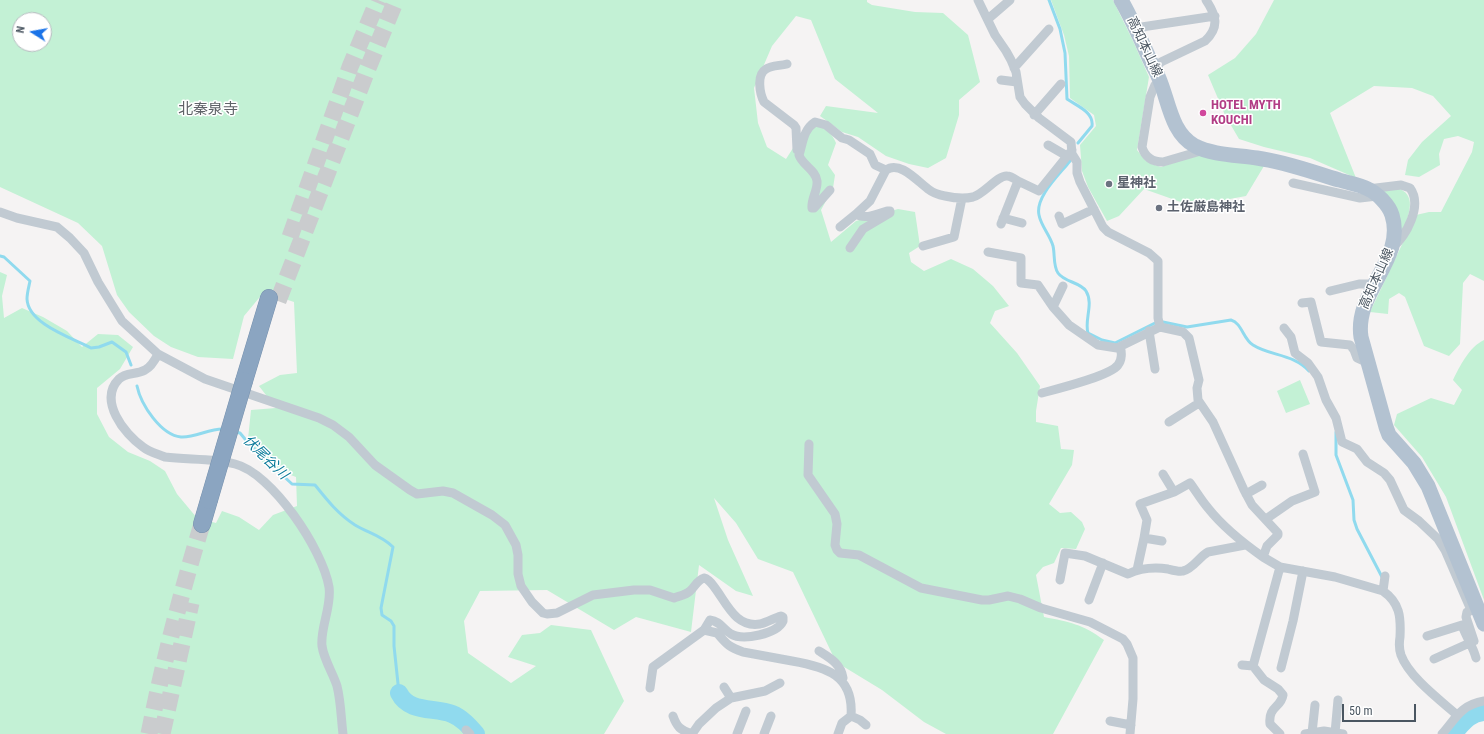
<!DOCTYPE html>
<meta charset="utf-8">
<style>
body{margin:0}
#map{position:relative;width:1484px;height:734px;overflow:hidden;background:#f5f3f3;font-family:"Roboto Condensed",sans-serif}
canvas{display:block}
.north{position:absolute;left:12px;top:12px;width:40px;height:40px;box-sizing:border-box;background:#fff;border:1px solid #b7bbc0;border-radius:50%;rotate:281deg;font-size:11px;font-weight:700;line-height:16px;text-align:center;color:#4a5661}
.north::after{content:'';display:block;margin:auto;width:14px;height:18px;background:#1a73e8;clip-path:polygon(50% 0,100% 100%,50% 72%,0 100%)}
.scale{position:absolute;left:1342px;top:704px;width:74px;height:18px;box-sizing:border-box;border:2px solid #4a5661;border-top:0;padding-left:5px;font-size:12px;line-height:14px;white-space:nowrap;color:#4a5661;-webkit-text-stroke:3px #fff;paint-order:stroke}
</style>
<div id="map">
<canvas width="1484" height="734"></canvas>
<div class="north">N</div>
<div class="scale">50 m</div>
</div>
<script>
const c = document.querySelector('canvas').getContext('2d');
c.lineJoin = 'round';
function paint(path, color) { c.fillStyle = color; c.fill(path, 'evenodd'); }
function stroke(path, color, width, dash) { c.strokeStyle = color; c.lineWidth = width; c.lineCap = dash ? 'butt' : 'round'; c.setLineDash(dash || []); c.stroke(path); }
function write(font, color, halo, rows, align = 'center') {
  c.font = font + ' "Roboto Condensed","Noto Sans JP",sans-serif'; c.lineWidth = 3; c.setLineDash([]); c.textBaseline = 'middle'; c.strokeStyle = halo; c.fillStyle = color; for (const [text, x, y, turn = 0] of rows) {
    c.save(); c.translate(x, y); c.rotate((+turn || 0) * Math.PI / 180); c.textAlign = isNaN(turn) ? turn : align; if (halo) c.strokeText(text, 0, 0); c.fillText(text, 0, 0); c.restore();
  }
}
paint(new Path2D(`
 M0,0h867v2l5,3 43,7 28,1 25,22 12,47 -21,18v15l-13,43 -18,10 -19,-4 -23,-8 -28,-19 -16,-5 -22,-16 6,-10 52,7 -43,-34 -24,-59 -15,-4 -24,30 -18,42 4,35 9,24 19,12 16,-25 13,-9c11,3 17,8 21,18l-8,22 7,10 -2,13 -12,22 10,32 25,-21 42,-12 17,3 5,34 -11,7 2,9 13,9 27,-12 22,10 20,17 16,20 -14,5 -5,12 27,30 23,33 -4,25v11l22,4 3,23 13,1 -2,15 -23,39 11,9 11,-1 11,10 3,7 -9,20 -15,-1 -7,15 -11,4 -7,8 8,42c26,5 38,7 60,23l-51,94h-107l-22,-12 -42,-32 -46,-28 -43,-90 -35,-13 -22,-36 -22,-25 14,42 25,56 -17,-5 -37,-26 -8,67 -55,-15 -22,13 -67,-40 -67,1 -16,30 4,32 43,30 25,-17 -28,-9 14,-22 18,-2 11,-8 40,5 33,71 -20,33h-604v-462l7,3 -5,21 2,22 18,-10 21,9 24,14 15,16 16,-13 20,1 15,12 -13,22 -23,19v26l12,23 19,15 22,9 15,10 12,23 20,24 19,5 6,-12 17,6 20,13 14,-15 24,-9 -1,-29 -32,-12 -16,-26 3,-29 25,-2 -17,-22 21,-11 17,-2 -3,-71 -30,-10 -20,24 -11,43 -35,-2 -27,-10 -17,-11 -25,-24 -12,-17 -15,-49 -24,-23 -78,-36zM20,20h24v24h-24z
 M1051,0h62l20,41 16,36 -12,73 8,10 7,4 9,3 35,-12 68,11 -18,30 -54,10 -48,-17 -25,27 -12,5 -19,-34 -6,-16 -2,-26 16,-19 -2,-11 -24,-17 -1,-42 -5,-21z
 M1274,0h210v281l-14,-7 -7,9 -3,61 -11,12 -25,-10 -19,-49 -6,-4 -10,6 -1,15 -18,-2 46,-97 13,-3h12l31,-60 2,-10 -16,-6 -14,3 -5,15 1,11 -21,12 -14,-2 3,-15 14,-18 29,-26 -18,-20 -21,-8 -38,-2 -44,27 26,65 -46,-20 -46,-11 -25,-8 -14,-24 -17,-40 27,-17 21,-24z
 M1400,189c18,8 7,29 3,43l-25,-42z
 M1484,340v260l-38,-103 -24,-40 -28,-32 3,-11 34,-16 23,7 8,-15 -9,-10c7,-14 16,-33 31,-40z
 M1300,380l10,24 -24,9 -9,-22z`), '#c3f1d5');
stroke(new Path2D(`
 M1049,0l11,29 5,24 2,46c10,7 27,13 25,27l-14,17
 M1070,161c-11,14 -35,36 -31,54 2,11 11,20 14,31 2,8 0,20 5,27 6,9 22,9 28,18 8,13 -2,29 2,42l14,7 13,3 40,-20 8,-1 24,5 44,-7c11,3 12,19 22,25 17,11 41,9 56,26
 M0,256l4,1 26,24c-1,5 -3,12 -3,18 1,25 45,39 64,49l8,-1 13,-5 14,10 5,13
 M137,386c4,19 24,49 44,51 14,1 29,-9 43,-8
 M235,432l5,1 10,12 42,39 23,1c12,15 23,29 40,40 13,8 26,10 38,22l-12,61 1,7 9,6 3,5v20l5,47
 M1336,432v23l17,45 1,20 3,9 25,48
 M1461,715l7,2`), '#90daee', 3);
stroke(new Path2D(`
 M399,693c10,20 35,14 53,21 10,4 17,12 24,20
 M1453,734c9,-10 16,-21 31,-22`), '#90daee', 18);
stroke(new Path2D(`
 M290,237l60,-170 28,-67
 M278,301l88,-228 30,-73
 M149,734c14,-71 32,-141 53,-210
 M162,734l29,-131`), '#caccce', 17, [17, 8]);
const highway = new Path2D(`
 M244,381l25,-83
 M202,524l7,-24`);
stroke(highway, '#7690ad', 18);
stroke(new Path2D(`
 M978,0l17,35 11,16 5,9 5,12 4,25 5,7 14,14 32,24 1,12 5,8v11l3,9 23,45 5,5 41,21 9,8v57l2,9
 M988,19l22,-19
 M1135,28l80,-12
 M787,64c-7,2 -15,1 -21,5 -10,6 -6,25 -2,33l30,23 2,3 1,22
 M1014,68l35,-39
 M1154,69l7,-7 44,-21c15,-14 11,-26 1,-41
 M1001,80l16,2
 M1161,83l-6,2 -5,12 -8,50c3,10 10,15 21,15l41,-12
 M1034,115l27,-31
 M1048,145l19,11
 M1293,183l67,15 17,-2
 M1368,189l33,-4 9,3c13,18 -4,48 -18,60
 M830,190l-16,18h-2c-1,-9 6,-18 5,-27 -1,-11 -15,-16 -18,-26 4,-12 4,-25 16,-33l11,3 16,13 7,2 21,14 5,11 11,5
 M0,212l17,6 40,9 13,11 14,15 14,29 24,39 36,33 47,25 114,39 14,7 16,12 26,28 35,25 7,4 26,-3 10,2 39,22 13,10 11,20 2,10v19l3,12 11,16 11,11 4,1 10,-1 36,-18 41,-5h16l24,8c5,-2 12,-3 16,-7 5,-4 7,-11 14,-13 5,1 8,6 11,10 12,16 21,40 45,36 8,-2 14,-6 21,-8l2,1v4c-6,13 -40,20 -52,13 -8,-5 -11,-13 -21,-14l-6,10 13,3c10,11 10,13 26,19 16,3 33,6 49,9 34,6 62,14 59,55l-9,7 -4,11
 M1059,216l3,8 32,-15
 M1003,218l19,5
 M1001,224l17,-43 21,10 33,-41
 M840,227l16,-13
 M923,246l31,-9 8,-39
 M850,248l13,-19 27,-16v-2h-3c-10,3 -22,9 -31,3l14,-13 16,-31c14,-10 32,12 42,19 5,4 11,6 17,7 9,2 19,3 28,1 11,-3 25,-22 34,-21 4,0 8,3 11,5
 M988,252l33,6v25l17,2 15,22 16,18 29,20 19,3 43,-21 23,5 6,6 10,42 -2,8 1,12 15,22 31,68 8,15 26,28v2l-11,11 -4,11 17,10 55,10 48,14c17,12 18,26 17,46 -1,6 -1,12 1,18 8,22 39,45 56,60
 M1330,291l29,-7h15
 M1302,303l9,-1 10,40 29,3 4,5 3,8 11,5
 M1053,307l10,-21
 M1284,328l7,9 4,16 13,10 10,14 8,23 10,18 6,24 15,7 10,13 17,11 6,7 14,30 15,11 19,18 7,11 26,60
 M1149,331l6,38
 M158,354c-3,6 -7,13 -13,16 -9,5 -19,2 -26,9 -21,21 5,55 24,68 6,5 15,7 22,10 23,3 47,1 70,7 37,9 88,86 94,123 3,19 -9,41 -7,59 2,14 11,27 15,40 4,16 4,32 6,48
 M1042,393c15,-4 68,-17 76,-28 4,-5 4,-13 2,-18
 M1169,422l30,-19
 M809,444l-1,31 27,39 2,10 -2,21 2,5 3,3 19,2 62,33 61,12h7l19,-4 12,3 21,9 49,14 33,17 4,5 6,14v41l-3,35
 M1163,474l11,18
 M1246,494l16,-9
 M1266,519l26,-18 23,-9 -12,-38
 M1144,538l3,-18 -7,-16 34,-12 16,-9c6,8 11,17 18,25 15,19 35,35 55,49
 M1137,570l7,-32 18,3
 M1060,580l5,-27 20,3 43,18c13,-6 26,-7 40,-5 4,1 11,3 15,2 10,-2 16,-14 25,-19l37,-7
 M1383,591l2,-15
 M1089,600l14,-37
 M1427,636l35,-11c4,12 11,21 14,33
 M819,651c11,7 22,13 24,27l-1,2
 M1434,659l40,-18 -8,-24 1,-5 9,-3
 M1242,665l11,1 27,-99
 M1253,666l11,14 14,9 5,6c-2,13 -15,11 -13,29l10,10
 M1281,668l12,-47 10,-50
 M724,687l7,11
 M650,688l3,-21 51,-37
 M673,716c4,11 7,14 19,18
 M851,716l9,4 6,5
 M1110,721l21,4
 M466,730l4,4
 M1312,733l3,-28
 M1335,733l3,-33
 M692,734l7,-10 17,-16 15,-10 34,-7 15,-8
 M737,734l9,-23
 M764,734l7,-18
 M1305,734l19,-3 19,3
 M1442,734c14,-16 19,-29 42,-33`), '#c1cad2', 9);
stroke(new Path2D(`
 M1121,0c11,19 20,40 29,60 2,5 6,10 8,16 11,24 12,56 37,70 17,9 43,9 62,12 29,4 55,14 82,22 9,3 20,4 29,9 9,4 21,16 24,26 14,44 -38,77 -31,122l25,90 3,8 25,28 14,23 56,138`), '#b3c2d1', 15);
stroke(highway, '#8ba5c1', 17);
const highwayBridge = new Path2D(`
 M209,500l35,-119`);
stroke(highwayBridge, '#7690ad', 18, []);
stroke(highwayBridge, '#8ba5c1', 17);
for (const [x, y, r, color] of [
 [1203,113,4,"#d1479c"],
 [1109,184,4,"#6b7280"],
 [1159,208,4,"#6b7280"]
]) { const dot = new Path2D(); dot.arc(x, y, r, 0, 2 * Math.PI); c.fillStyle = color; c.fill(dot); stroke(dot, '#fff', 1.5); }
write('13px', '#4a5661', '#fff', [
 ["高知本山線",1144,47,65],
 ["高知本山線",1377,279,-66]
]);
write('bold 13px', '#b23c85', '#fff', [
 ["HOTEL MYTH",1211,106],
 ["KOUCHI",1211,121]
], 'left');
write('bold 13px', '#5b616d', '#fff', [
 ["星神社",1117,184],
 ["土佐厳島神社",1167,208]
], 'left');
write('italic 14px', '#0c7c9b', '#fff', [
 ["伏尾谷川",265,458,44]
]);
write('15px', '#5f6368', '#fff', [
 ["北秦泉寺",208,110]
]);
</script>
